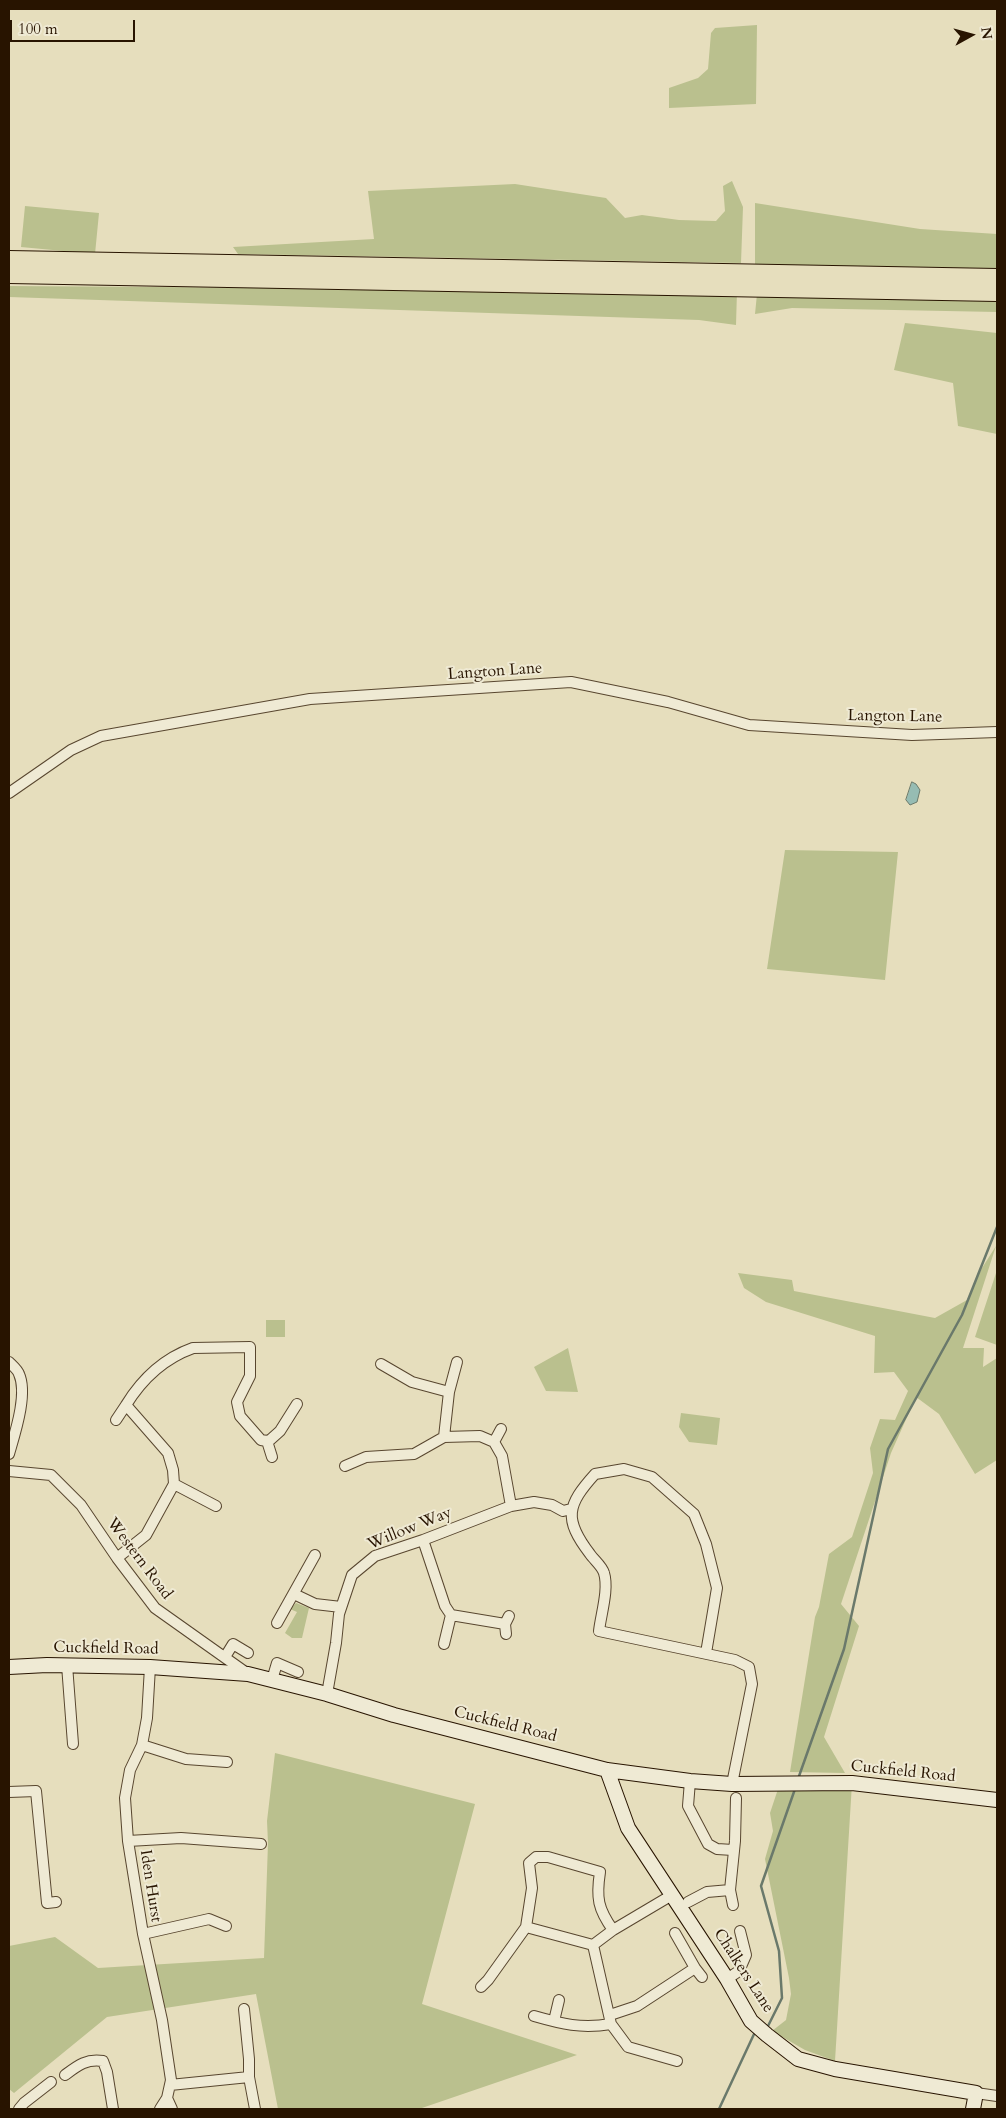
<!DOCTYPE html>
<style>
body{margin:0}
#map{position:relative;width:1006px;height:2118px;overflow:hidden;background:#e6debd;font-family:Cardo,serif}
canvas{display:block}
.frame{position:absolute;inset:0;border:10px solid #281400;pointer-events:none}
.north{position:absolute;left:946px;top:10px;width:50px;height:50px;-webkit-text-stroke:4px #efead4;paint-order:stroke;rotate:83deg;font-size:14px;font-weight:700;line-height:20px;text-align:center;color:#281400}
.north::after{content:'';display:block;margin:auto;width:18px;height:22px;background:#281400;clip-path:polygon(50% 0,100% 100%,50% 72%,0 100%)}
.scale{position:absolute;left:10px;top:20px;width:125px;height:22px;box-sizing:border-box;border:2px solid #281400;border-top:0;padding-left:6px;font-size:15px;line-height:18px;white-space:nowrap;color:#281400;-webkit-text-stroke:4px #efead4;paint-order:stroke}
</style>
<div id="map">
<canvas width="1006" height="2118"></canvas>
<div class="frame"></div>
<div class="north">N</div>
<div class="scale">100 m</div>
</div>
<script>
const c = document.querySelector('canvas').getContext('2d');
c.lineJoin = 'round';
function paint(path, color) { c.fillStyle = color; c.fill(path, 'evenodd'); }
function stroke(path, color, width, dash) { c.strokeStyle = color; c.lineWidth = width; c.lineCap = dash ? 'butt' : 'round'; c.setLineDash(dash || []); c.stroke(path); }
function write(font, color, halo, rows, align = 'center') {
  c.font = font + ' Cardo,serif'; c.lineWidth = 4; c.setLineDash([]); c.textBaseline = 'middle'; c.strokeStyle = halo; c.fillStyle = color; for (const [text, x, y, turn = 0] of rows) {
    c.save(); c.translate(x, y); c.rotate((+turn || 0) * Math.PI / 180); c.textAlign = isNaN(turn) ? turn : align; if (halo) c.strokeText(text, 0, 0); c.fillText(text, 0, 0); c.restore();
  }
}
paint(new Path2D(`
 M757,25l-1,79 -87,4v-20l29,-10 10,-9 3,-36 4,-5z
 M732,181l11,26 -2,56 -503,-9 -5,-7 141,-8 -6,-48 147,-7 91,14 19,20 17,-3 37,5 37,1 9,-10 -2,-25z
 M755,203l165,26 77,5v34l-74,1 -168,-3z
 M25,206l74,7 -4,41 -74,-7z
 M9,286l728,5 -1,34 -37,-5 -690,-23z
 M757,294l240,7v11l-205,-4 -37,6z
 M905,323l92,10v101l-39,-8 -5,-43 -59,-13z
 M785,850l113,2 -13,128 -118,-11z
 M996,1246l-33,102h21l-1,19 14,-9v102l-22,14 -36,-60 -23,-17 -25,56 -50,151 18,22 -35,111 21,36 -55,-1 25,-155 4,-10 10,-53 23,-17 21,-64 -3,-25 10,-29 15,1 13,-29 -14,-19 -20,1 1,-37 -109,-34 -22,-14 -6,-15 54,7 2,11 141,27 32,-18 15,-32z
 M997,1270v75l-22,-8z
 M266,1320h19v17h-19z
 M568,1348l10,44 -32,-1 -12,-24z
 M681,1413l39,5 -3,27 -28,-3 -10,-15z
 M296,1603l13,5 -7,30h-10l-7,-5 12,-21 -7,-3z
 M275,1753l200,51 -53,200 155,51 -158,54h-141l-22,-115 -149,23 -93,76 -5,-4v-143l46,-9 43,31 166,-10 4,-115 -1,-22z
 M780,1783h72l-17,278 -30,-11 -33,-19 14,-11 5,-26 -2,-16 -24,-119 8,-28 -3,-18z`), '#bac08e');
const water = new Path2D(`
 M912,782l4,2 4,6 -3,12 -7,3 -4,-5z`);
paint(water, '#96bcb3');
stroke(water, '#6a796b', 1);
stroke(new Path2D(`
 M798,1779l46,-130 44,-200 74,-134 35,-88
 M768,2026l14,-28 -3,-47 -18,-65 34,-97
 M719,2109l36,-77`), '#6a796b', 2.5);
const street = new Path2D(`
 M9,793l62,-43 30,-14 209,-37 261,-17 97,20 81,23 163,10 85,-3
 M9,1362c3,3 9,8 10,12 9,20 -4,59 -10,80
 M381,1364l31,18 37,10
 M116,1420l10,-15
 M444,1437l5,-45 8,-30
 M267,1441l5,16
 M494,1442l7,-13
 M345,1466l21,-9 48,-3 30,-17 36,-1 14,6 8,14 9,50
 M9,1471l42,4 30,30 36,53 38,50 93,66
 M174,1484l42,22
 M423,1540l22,66 6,9 54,9
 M117,1558l29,-23 28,-51 -1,-14 -5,-17 -42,-48c16,-26 39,-47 67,-57l57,-1v29l-13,26 3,14 21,24 6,1 3,-1 10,-9 17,-27
 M294,1594l21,10 26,3
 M277,1623l38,-68
 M506,1634l-1,-10 4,-8
 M444,1644l7,-29
 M706,1653l11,-65 -11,-44 -12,-30 -42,-37 -28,-8 -29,5c-28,31 -32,45 -5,80 4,6 12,12 14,19 5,16 -3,41 -5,58l136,29 14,7 3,17 -20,100
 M225,1657l8,-13 15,9
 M67,1665l6,79
 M150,1667l-3,51 -5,27 -12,25 -5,28 3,43 15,93 19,86 9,60 -4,18 -7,11
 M272,1680l5,-17 21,9
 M327,1694l9,-51 3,-29 13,-39 23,-19 48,-16 88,-34 23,-4 18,3 11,6 8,-2
 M142,1745l44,14 41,3
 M690,1781l-2,25 20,38 9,5 16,1
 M9,1792l27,-1 11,112 9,-1
 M128,1841l53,-3 80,6
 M730,1890l3,15
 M688,1902l19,-10 23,-2 5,-49 1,-43
 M526,1927l6,-39 -3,-25 7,-6h12l52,15c-4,26 -2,37 13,58
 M143,1934l66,-15 17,7
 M593,1945l18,79 17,23 49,14
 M695,1968l7,9
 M727,1979l12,-8 7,-16 -6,-24
 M481,1987l7,-7 38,-53 67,18 20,-15 59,-35
 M244,2009l5,50v18l6,32
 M610,2015l27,-9 58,-38 -20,-35
 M534,2016c28,8 47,13 77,8
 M554,2021l5,-21
 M65,2075c12,-9 22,-17 38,-14l4,11 6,37
 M170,2085l79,-8
 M976,2093l21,3
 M167,2098l5,11
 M19,2109l5,-6 27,-21`);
const secondary = new Path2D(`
 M9,1667l38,-2 103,2 98,7 79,20 67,21 213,55 83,11 42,3 120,-1 145,17
 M607,1770l21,58 99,151 24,42 16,14 31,24 37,10 141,24 -3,16`);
const highway = new Path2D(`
 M9,260l988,18
 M9,274l988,18`);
stroke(street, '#58462f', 12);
stroke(secondary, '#281400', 16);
stroke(highway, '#281400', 20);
stroke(street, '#efead4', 10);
stroke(secondary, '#efead4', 14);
stroke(highway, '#e6debd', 18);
write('16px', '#281400', '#efead4', [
 ["Langton Lane",495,672,-4],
 ["Langton Lane",895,717,1],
 ["Willow Way",410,1529,-22],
 ["Western Road",139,1559,53],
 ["Cuckfield Road",106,1649,1],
 ["Cuckfield Road",505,1725,14],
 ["Cuckfield Road",903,1772,6],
 ["Iden Hurst",150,1886,81],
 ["Chalkers Lane",743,1971,57]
]);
</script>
